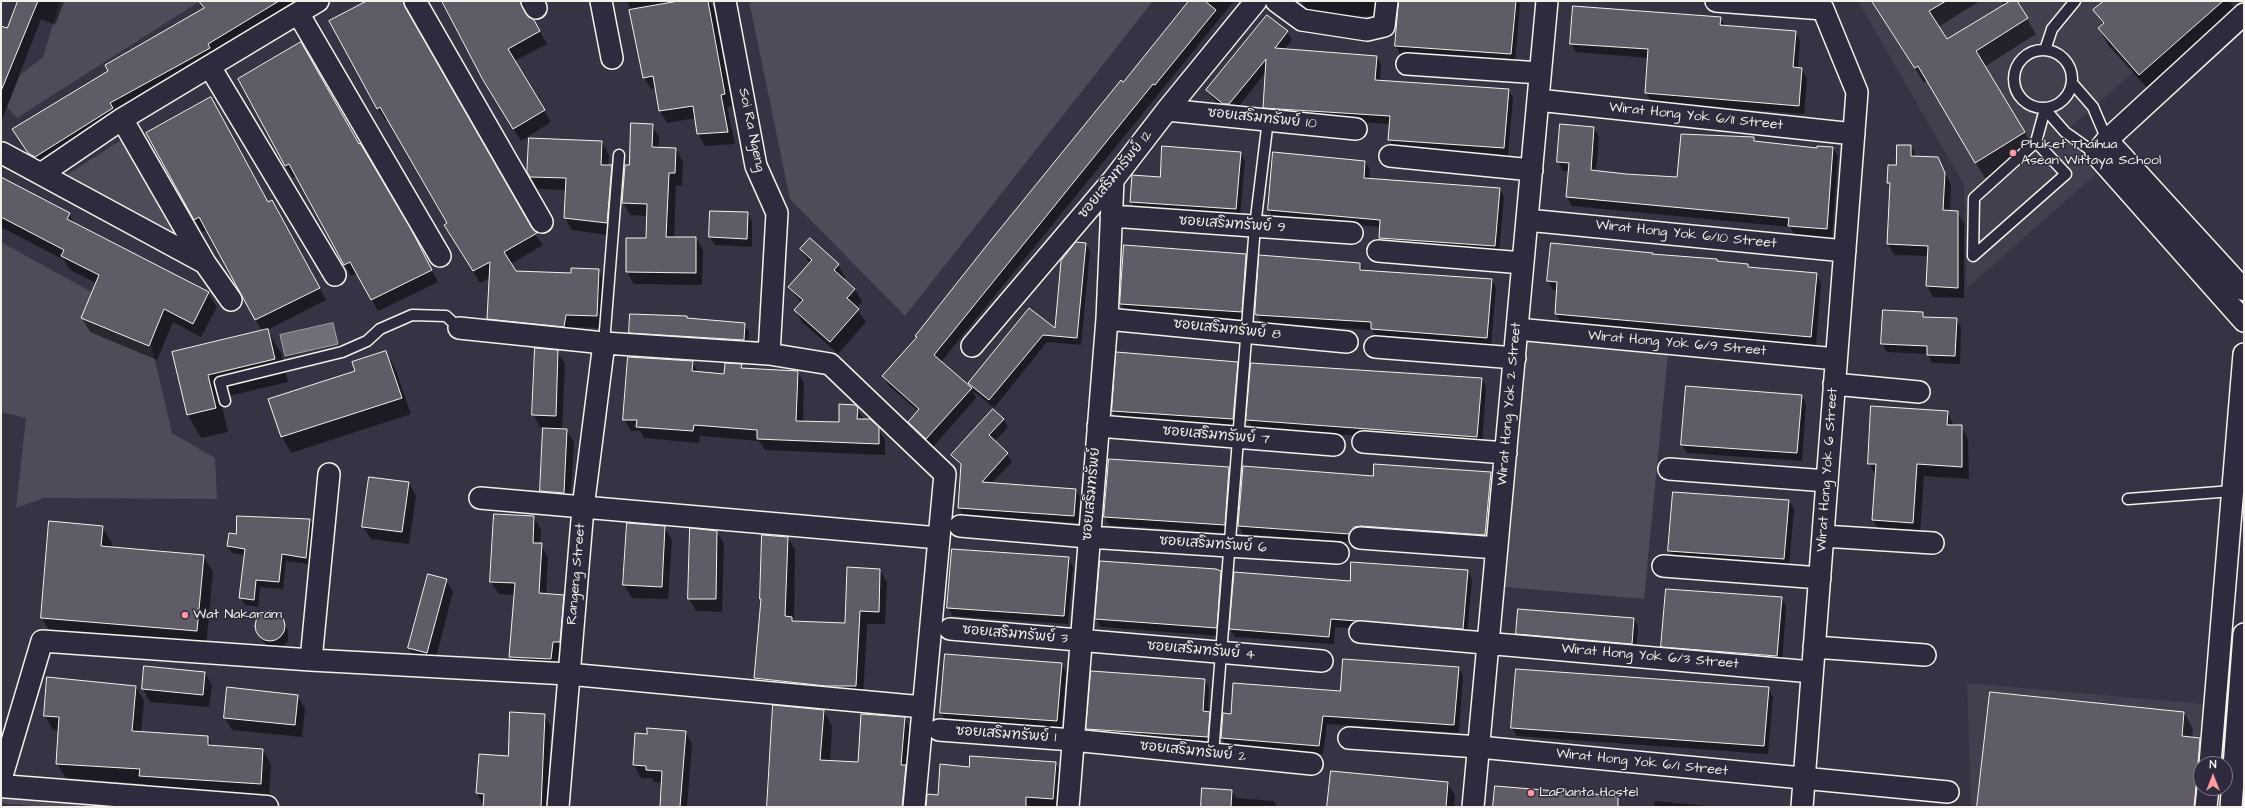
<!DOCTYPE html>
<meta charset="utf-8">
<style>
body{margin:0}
#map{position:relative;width:2245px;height:808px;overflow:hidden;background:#373244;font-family:"Architects Daughter",sans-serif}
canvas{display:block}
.frame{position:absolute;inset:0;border:2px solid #f4f1e8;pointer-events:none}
.north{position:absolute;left:2193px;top:756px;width:40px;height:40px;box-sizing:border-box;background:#2f2a3d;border:1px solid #7e7a81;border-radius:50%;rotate:0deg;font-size:11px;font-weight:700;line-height:16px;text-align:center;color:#f4f1e8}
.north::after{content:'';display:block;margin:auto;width:14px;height:18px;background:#ff9aa2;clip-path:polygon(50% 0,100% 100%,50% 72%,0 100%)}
</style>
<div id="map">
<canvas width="2245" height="808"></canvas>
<div class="frame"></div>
<div class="north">N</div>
</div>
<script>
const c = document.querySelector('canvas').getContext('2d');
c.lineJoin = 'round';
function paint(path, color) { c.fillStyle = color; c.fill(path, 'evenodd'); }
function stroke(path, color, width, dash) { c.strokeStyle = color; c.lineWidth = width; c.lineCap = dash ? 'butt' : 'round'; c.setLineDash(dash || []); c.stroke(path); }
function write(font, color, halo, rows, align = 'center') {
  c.font = font + ' "Architects Daughter","Playpen Sans Thai",sans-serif'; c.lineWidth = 3; c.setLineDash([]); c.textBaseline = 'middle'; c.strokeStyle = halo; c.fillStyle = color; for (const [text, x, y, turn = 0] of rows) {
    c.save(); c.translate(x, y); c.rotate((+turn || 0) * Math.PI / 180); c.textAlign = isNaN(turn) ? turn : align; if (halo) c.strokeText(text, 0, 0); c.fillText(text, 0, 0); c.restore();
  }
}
paint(new Path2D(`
 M1858,1h357l-150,131 31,42 -129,114 -3,-103z
 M1967,683l236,21 -8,103h-224z`), '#433f4e');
paint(new Path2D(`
 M60,1h140l-183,117 -10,-11 13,-32 23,-18z
 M749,1h404l-248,315 -115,-117z
 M124,138l55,102 -112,-65z
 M1,242l145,80 26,111 43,25 2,41 -173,-1 -28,10 10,-90 -25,-6z
 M1528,341l140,13 -24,245 -139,-12z
 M1,794l157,13h-114l-43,-4z`), '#504b59');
const water = new Path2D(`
 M333,323l5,21 -53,12 -5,-21z`);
paint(water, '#726e77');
stroke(water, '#a6a2a4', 1);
paint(new Path2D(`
 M19,1l45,1 -9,23 -14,-6 -40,103v-95l7,2z
 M209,1h91l-259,165 -7,-4 -15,-23 91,-68 95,-62z
 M367,1h37l6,11 1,8 120,209 12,16 -32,19 4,8 57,2 26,-4 7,12 -2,46 -31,-1 -1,12 -76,-8 -7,-12 2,-41 -10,5 -28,-46 -4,-13 -60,-105 -3,1 -7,-12z
 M442,1h82l4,8v9l5,2 14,24 -33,17 37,61 -30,19 -29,-48z
 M628,1h81l5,8 18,97 -5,1 8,37 -30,2 -7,-12 -2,-16 -29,5 -7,-12 -4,-23 -5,1 -7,-12z
 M1189,1h45l-293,361 32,29 -4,-8 60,-73 26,20 31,-86 4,8 -9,93 -34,-3 -53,66 -22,-18 4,8 -44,50 -18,-17 -5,-9 9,-11 -29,-25 -6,-9 35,-39 -2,-2z
 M1302,1h81l-5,16 -72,-5z
 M1400,1h118l2,4 -5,57 -115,-8 -4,-8z
 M1872,1h108l-42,26 9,14 57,-35 -2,-5h14l20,33 -52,33 50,81 -49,30 -58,-97 -3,2z
 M2105,1h125l7,12 -88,77 -41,-45 -9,-17 4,-3 -8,-14z
 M1267,16l20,16 5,8 -8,10 93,7 4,8 -1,16 129,9 4,8 -5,58 -114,-8 -5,-9 1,-15 -121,-8 -5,-9 2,-35 -32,40h-5l-17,-14 -5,-8z
 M1720,18l6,9 69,5 5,9 -2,28h3l6,9 -3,36 -152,-12 -6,-9 3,-35 -73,-6 -5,-9z
 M239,79l119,66 52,85 28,52 -60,29 -20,-38 -7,3 -55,-100 -3,2 -7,-12z
 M652,125l7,12v12h17l7,13 -1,24 -6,-1 -2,53h22l7,12 -1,35 -68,-1 -7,-12v-33h20v-23l-17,-1 -7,-13 7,-36z
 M1594,128l5,9 -3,35 82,6 76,-40 2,4 62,7 15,-1 5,9 -6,81 -37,-3 -5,-8 -218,-21 -5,-9 2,-26h-6l-5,-10z
 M148,133l120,70 11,11 47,86 -59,30 14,23 7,29 -68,16 8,34 -27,6 -13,-23 -15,-63 89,-21 -55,-101 -5,2z
 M602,142l7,13 -1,11h3l7,12 -4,58 -42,-6 -7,-12 1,-28 -28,-1 -10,-17z
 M1911,146l6,12h21l13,27 -1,26 7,1 7,11v75l-31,-1 -6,-11 2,-30 -35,-1 -6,-11 2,-57 -2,-4z
 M1240,153l5,8 -5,56 -104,-7 -5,-8 30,-24z
 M1365,162l5,8 -1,10 131,9 4,8 -5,57 -115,-8 -4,-8v-11l-107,-9 -4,-8z
 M1,178l68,36 7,11 132,68 9,14 -16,30 -28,-15 -16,38 -67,-28 -8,-14 14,-35 -26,-13 -6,-10 -63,-33z
 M711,212l37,1 4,8v26l-37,-2 -5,-8z
 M801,250l37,15 7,12 -2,2 12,10 7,13 -6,6 10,14 -28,32 -36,-32 -7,-12 6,-7 -12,-16 21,-23z
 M1652,254l1,2 94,9 2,3 67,6 5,9 -5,62 -255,-22 -5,-9 2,-24h-5l-5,-9z
 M1246,255l4,8 -4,57 -121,-8 -4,-9z
 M1360,264l4,7 128,9 4,8 -5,58 -114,-9 -5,-7 -110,-7 -6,-10z
 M1923,313l3,5 30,1 5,8 -1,37 -28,-1 -4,-9 -41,-2 -5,-8z
 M687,319l57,5 5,8 -1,16 -113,-7 -5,-9z
 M557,351l8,13 -3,66h4l8,12 -4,63 -22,-2 -7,-12 3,-64h-4l-7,-13z
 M386,352l9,16 16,46 -120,39 -9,-16 74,-65z
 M692,362l6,10 27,3 16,-10 2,4 55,3 6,11 -1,39 37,1 17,-15 7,12 14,8 7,12v15l-120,-5 -6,-9 -59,-5 -1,7 -55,-5 -4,-7h-9l-7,-12z
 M1237,363l5,8 -5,56 -120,-8 -4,-8z
 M1252,364l230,15 4,8 -4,58 -230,-17 -5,-8z
 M1802,396l4,8 -4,57 -115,-8 -5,-8z
 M1947,412l7,14h7l7,13 1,40 -45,-3 -4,59 -40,-3 -7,-12 3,-44 -7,-13z
 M1003,419l5,8 -14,15 13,12 5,8 -20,21 84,7 4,7 -2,26 -115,-8 -4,-8 3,-40 -9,-12z
 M1109,460l120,8 4,9 -4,56 -120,-8 -4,-8z
 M1244,468l130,9 116,-4 5,8 -6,62 -135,-1 -111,-8 -4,-8z
 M409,483l7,13 -7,48 -38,-5 -8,-12z
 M1789,501l5,8 -5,58 -116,-8 -4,-9z
 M534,517l7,13 -1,14 8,13 -2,37 17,2 7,12 -4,46h-7l-1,18 -41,-3 -7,-13 5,-61 -16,-1 -8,-12z
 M310,520l4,7 -4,37 -24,-3 -3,28 -23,-2 -2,20 -13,-2 -4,-7 4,-43 -13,-2 -4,-7 2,-12 7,1z
 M628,524l36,3 8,13 -4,59 -36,-1 -8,-13z
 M102,527l10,16 -1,5 92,8 10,16 -7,75 -155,-13 -9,-16z
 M717,532l7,12 -2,68 -26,-1 -7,-12z
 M788,538l7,12 -1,72 52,2 34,-54 7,12 -2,42h-18l-4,74 -101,-8 -7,-13 7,-76 -1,-2z
 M1068,558l5,9 -5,57 -115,-8 -5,-9z
 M1467,571l5,8 -5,57 -132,-9 -1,17 -99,-7 -5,-8 121,-47z
 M1220,572l5,8 -4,56 -120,-9 -5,-8z
 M446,580l7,12 -19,73 -17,-4 -8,-13z
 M1782,598l4,9 -4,57 -115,-9 -5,-9z
 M265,612l11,1 12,17v11l-8,8 -12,-1 -12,-17v-11z
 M1634,619l4,8 -2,25 -114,-10 -5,-8z
 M1061,664l5,8 -5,57 -115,-8 -5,-8z
 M145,667l59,5 8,13 -3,22 -59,-5 -7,-13z
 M1459,668l4,8 -4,57 -132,-9 -4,30 -96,-8 -5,-8 9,-23z
 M1205,680l4,8 -1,25 6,8 -2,24 -120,-8 -5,-8z
 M136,687l8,14 -3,32 67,4 5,10 50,3 8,15 -2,33 -120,-8 -4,-6 -79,-6 -9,-14 2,-33 -6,-1 -8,-14z
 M1768,688l5,9 -5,57 -251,-18 -5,-8z
 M297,696l8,12 -3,29 -70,-7 -7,-12z
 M824,711l8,15 -2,36 28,1 46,-45 9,15 -1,74h-144z
 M2184,712l9,17 -1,9h8l9,17 -8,9v24l4,19h-227z
 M544,715l7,11 -4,81h-63l-7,-14z
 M685,732l7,12 -5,63h-26l1,-24 -8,-1 -2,-4h-11l-7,-13 2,-31z
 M1055,763l9,15 -2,29h-136l44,-39z
 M1448,783l7,13 -1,11h-126z
 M1232,791l4,7 38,3 3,6h-75z
 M1655,801l63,6h-64z`), '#0007');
const building = new Path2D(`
 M18,1h20l-37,90v-65l6,2z
 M199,1h80l-71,43 2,4 -100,55 3,5 -78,49 -7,-4 -16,-24 96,-58 -3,-6 99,-57z
 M367,1h36l2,6 127,221 5,5 -33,19 12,19 55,2v-5l28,1 -2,47 -31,-1 -2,12 -77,-8 3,-57 -17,9 -29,-46 3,-2 -67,-116 -3,2 -48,-88z
 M442,1h78l6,13 8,6 6,11 -32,18 37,61 -32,19 -30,-49z
 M679,1h29l17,93 -4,1 7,37 -31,2 -4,-28 -34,5 -6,-35 -10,2 -14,-68z
 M1189,1h16l11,9 -61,75 -2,-1 -219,271 38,33 -46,51 -18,-17 11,-13 -37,-33 35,-39 -2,-1 72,-91 134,-165 2,2z
 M1399,1h117l-5,53 -116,-8z
 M1872,1h74l-17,10 18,28 63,-38h7l11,17 -52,33 49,81 -50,31 -57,-97 -3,2z
 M2104,1h119l-84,74 -41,-47 6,-5 -11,-13z
 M1573,6l148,11 -1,8 76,6 -3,36 9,1 -3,38 -154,-13 3,-44 -78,-5z
 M1267,15l21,16 -13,17 102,8 -2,24 134,9 -5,59 -116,-8 2,-24 -127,-8 3,-49 -37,45h-6l-17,-14z
 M301,42l58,102 1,-1 51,86 21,41 -61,30 -21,-38 -6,3 -55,-101 -4,2 -47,-87z
 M211,97l57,105 4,-2 48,88 -65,32 -56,-103 -5,3 -48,-87z
 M631,123l22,1 -1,23 24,1 -1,25h-6l-3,64h30v36l-70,-1v-34h20l1,-34 -25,-1 3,-38h4z
 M1560,124l34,3 -3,43 35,4 51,3 4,-43 73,3v4l63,7v-2l16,1 -6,82 -39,-3 1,-8 -223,-21 3,-34 -12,-1z
 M529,138l73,3 -1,24h11l-5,58 -43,-5 2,-40 -36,-1 -3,-5z
 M1897,145h14v11l27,1 7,16 -2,37 15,1v77l-32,-2 2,-40 -41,-2 3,-61h-3l1,-18h8z
 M1162,146l79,6 -5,57 -106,-7 2,-27 28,2z
 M1273,152l92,9 -1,17 136,10 -5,58 -116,-8 1,-18 -112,-10z
 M1,177l69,36 -3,6 142,73 -16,32 -29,-15 -15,37 -68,-28 18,-43 -38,-19 3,-6 -63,-33z
 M710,211l38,1 -1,27 -38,-2z
 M810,238l29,26 -5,6 21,19 -8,9 12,11 -29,33 -36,-32 9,-10 -15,-13 24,-27 -12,-11z
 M1076,242l10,1 -9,95 -34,-3 -54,65 -21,-17 61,-75 26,20 6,-67z
 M1551,243l102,10 -1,1 65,5v2l31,3v3l69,6 -6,64 -256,-23 2,-32 -10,-1z
 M1124,245l122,9 -4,58 -122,-8z
 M1259,255l101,8v7l132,9 -5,59 -116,-9v-7l-115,-7 -1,-2z
 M1883,310l40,2v5l34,1 -2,38 -28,-1v-9l-46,-2z
 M630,314l57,2v2l58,5 -1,17 -115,-7z
 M268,329l7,30 -67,16 8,33 -29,7 -15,-63z
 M535,348l23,2 -2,66 -24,-1z
 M386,351l16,47 -121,39 -13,-38 87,-28 -3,-9z
 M1116,352l122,10 -5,57 -121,-8z
 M628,357l65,4 -1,10 32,3 1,-11 17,1 -1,4 57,3 -2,50 43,1v-18l16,1 3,2 -1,12h13l9,8v17l-122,-5v-9l-63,-5 -1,6 -57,-4 1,-7h-14z
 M1251,363l231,15 -5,59 -231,-17z
 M1686,386l116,9 -5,58 -116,-8z
 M1871,406l77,5 -1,14h15v42l-45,-3 -4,59 -41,-3 4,-56h-8z
 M993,409l11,10 -15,16 19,18 -26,29 94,7 -2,27 -116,-8 3,-44 -10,-9z
 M543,428l24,1 -3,64 -24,-2z
 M1109,459l120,8 -4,58 -121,-8z
 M1374,464l117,8 -6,63 -124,-9 -7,1 -5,7 -111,-8 5,-60 130,10z
 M369,477l40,5 -7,50 -40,-5z
 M1673,492l116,8 -5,59 -116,-8z
 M494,514l40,2 -1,27h9l-3,50 25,2 -4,47h-7l-2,17 -42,-2 6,-74 -25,-1z
 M237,516l73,3 -4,39 -24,-4 -3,28 -23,-2 -2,20 -15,-2 6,-49 -18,-3 2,-13 7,1z
 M49,521l54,5 -2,20 103,9 -7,76 -156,-13z
 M627,523l38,3 -3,61 -39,-2z
 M690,528l27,3 -1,68h-28z
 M762,535l26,2 -3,79 7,1v4l53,2 2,-56 33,2 -1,43 -19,-1 -4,75h-30l-72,-8 7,-79h-1z
 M952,549l117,8 -5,59 -117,-8z
 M1100,561l116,8 5,2 -4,57 -122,-9z
 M1351,562l117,8 -5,59 -132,-10 -2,18 -100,-8 5,-57 116,9z
 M428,574l19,5 -20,74 -19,-5z
 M1666,589l116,8 -5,59 -116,-9z
 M1518,609l116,9 -2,26 -116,-10z
 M255 626a15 15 0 1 1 30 0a15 15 0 1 1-30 0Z
 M945,654l117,9 -5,58 -117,-8z
 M1343,659l116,8 -5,58 -131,-9 -4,30 -98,-8 2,-25 8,1 2,-31 107,8z
 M144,666l61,6 -2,23 -61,-6z
 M1516,669l253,18 -5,59 -253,-18z
 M1091,671l114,8 -2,32 7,1 -2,25 -122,-8z
 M47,677l89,9 -4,45 76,5v9l55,4 -2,35 -122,-8 1,-7 -84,-5 3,-47 -15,-1z
 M227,687l71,8 -3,30 -71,-7z
 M1990,692l194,20 -2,24 18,2 -2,25 3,16 -5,7 -2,21h-217z
 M773,705l51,5 -4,50 38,2 3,-48 44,3 -4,48h5l-4,42h-135z
 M510,712l35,2 -4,93h-58l1,-13 -8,-1 3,-39 29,2z
 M647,728l39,3 -6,76h-20l2,-36 -16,-1v-4l-13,-1 2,-32 12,1z
 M970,756l86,6 -3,37 -27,-2v10h-100l1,-13 11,1 2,-31 29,3z
 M1331,771l117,11 -2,25h-119z
 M1495,786l123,10v11h-125z
 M1202,788l30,2 -1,17h-30z`);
paint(building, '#5f5c67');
stroke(building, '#f4f1e8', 1);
const lane = new Path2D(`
 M2014 79a29 29 0 1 1 58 0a29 29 0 1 1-58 0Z
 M2045,50l7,-21 23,-28
 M2072,83l21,24 14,33
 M2045,109l20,23 31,22
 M2036,142l30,32 -93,82 1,-58 62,-56 9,-33
 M604,343l15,-188
 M225,401l-5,-19 122,-30 25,-11 13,-12 32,-14 34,1 13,12
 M2128,499l104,-8
 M1213,754l42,-528 13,-106`);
const street = new Path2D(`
 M415,1l127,221
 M532,1l4,7
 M601,1l11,57
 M725,1l31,165 21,47 -8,141
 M1276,1l26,19 65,10 17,-4 3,-25
 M1716,1l107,8
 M298,13l142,243
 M2244,14l-137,126 -11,14 148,167
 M1407,64l133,9
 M210,67l125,208
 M1538,100l316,34
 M1167,110l189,19
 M122,119l83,144 26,37
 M2107,140l137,150
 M2,153l203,110
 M1390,156l142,14
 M41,174l81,-55 196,-118
 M1111,216l241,17
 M1527,220l318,31
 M1378,251l145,12
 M1107,319l240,23
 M459,328l145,15 165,11 61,10 115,110 -31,333
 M1517,329l319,30
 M972,346l141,-166 54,-70 89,-109
 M1375,347l140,11
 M1834,384l85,8
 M1098,426l236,19
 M1363,442l143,11
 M1669,469l158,12
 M480,498l459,40
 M960,526l128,11 250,16
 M1823,536l110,7
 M1360,538l137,10
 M1663,566l157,12
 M950,629l372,32
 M1360,632l452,40
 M1814,647l111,8
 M311,660l18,-186
 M939,730l134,10 239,24
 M1349,738l130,9 469,45
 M2210,764l34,-410
 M1,779l41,-138 269,19 257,14 355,33
 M558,807l25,-299 21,-165
 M1068,807l39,-488 6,-139
 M1473,807l74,-806
 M1802,807l55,-715 -34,-83 -6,-8
 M2206,807l2,-19
 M2231,807l13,-173`);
const secondary = new Path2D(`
 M1,786l266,21`);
stroke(lane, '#f4f1e8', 13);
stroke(street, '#f4f1e8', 24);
stroke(secondary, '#f4f1e8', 25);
stroke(lane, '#2f2a3d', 10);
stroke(street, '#2f2a3d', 21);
stroke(secondary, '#2f2a3d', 22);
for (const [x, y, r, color] of [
 [2013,153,4,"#ff9aa2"],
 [185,615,4,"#ff9aa2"],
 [1531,793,4,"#ff9aa2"]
]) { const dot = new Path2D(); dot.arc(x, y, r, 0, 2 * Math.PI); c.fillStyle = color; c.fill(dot); stroke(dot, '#2f2a3d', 1.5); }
write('14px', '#f4f1e8', '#2f2a3d', [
 ["Wirat Hong Yok 6/11 Street",1696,117,6],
 ["ซอยเสริมทรัพย์ 10",1262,119,6],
 ["Soi Ra Ngeng",751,130,78],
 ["ซอยเสริมทรัพย์ 12",1116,175,-51],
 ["ซอยเสริมทรัพย์ 9",1232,225,4],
 ["Wirat Hong Yok 6/10 Street",1686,235,6],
 ["ซอยเสริมทรัพย์ 8",1227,330,6],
 ["Wirat Hong Yok 6/9 Street",1677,344,5],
 ["Wirat Hong Yok 2 Street",1510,404,-85],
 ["ซอยเสริมทรัพย์ 7",1216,436,5],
 ["Wirat Hong Yok 6 Street",1828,470,-86],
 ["ซอยเสริมทรัพย์",1092,494,-85],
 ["ซอยเสริมทรัพย์ 6",1213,545,4],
 ["Rangeng Street",577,574,-85],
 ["ซอยเสริมทรัพย์ 3",1015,635,5],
 ["ซอยเสริมทรัพย์ 4",1201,651,5],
 ["Wirat Hong Yok 6/3 Street",1650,657,5],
 ["ซอยเสริมทรัพย์ 1",1006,735,4],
 ["ซอยเสริมทรัพย์ 2",1193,752,6],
 ["Wirat Hong Yok 6/1 Street",1642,763,6]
]);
write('14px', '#f4f1e8', '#2f2a3d', [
 ["Phuket Thaihua",2021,145],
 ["Asean Wittaya School",2021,161],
 ["Wat Nakaram",193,615],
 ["LaPianta Hostel",1539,793]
], 'left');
</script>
